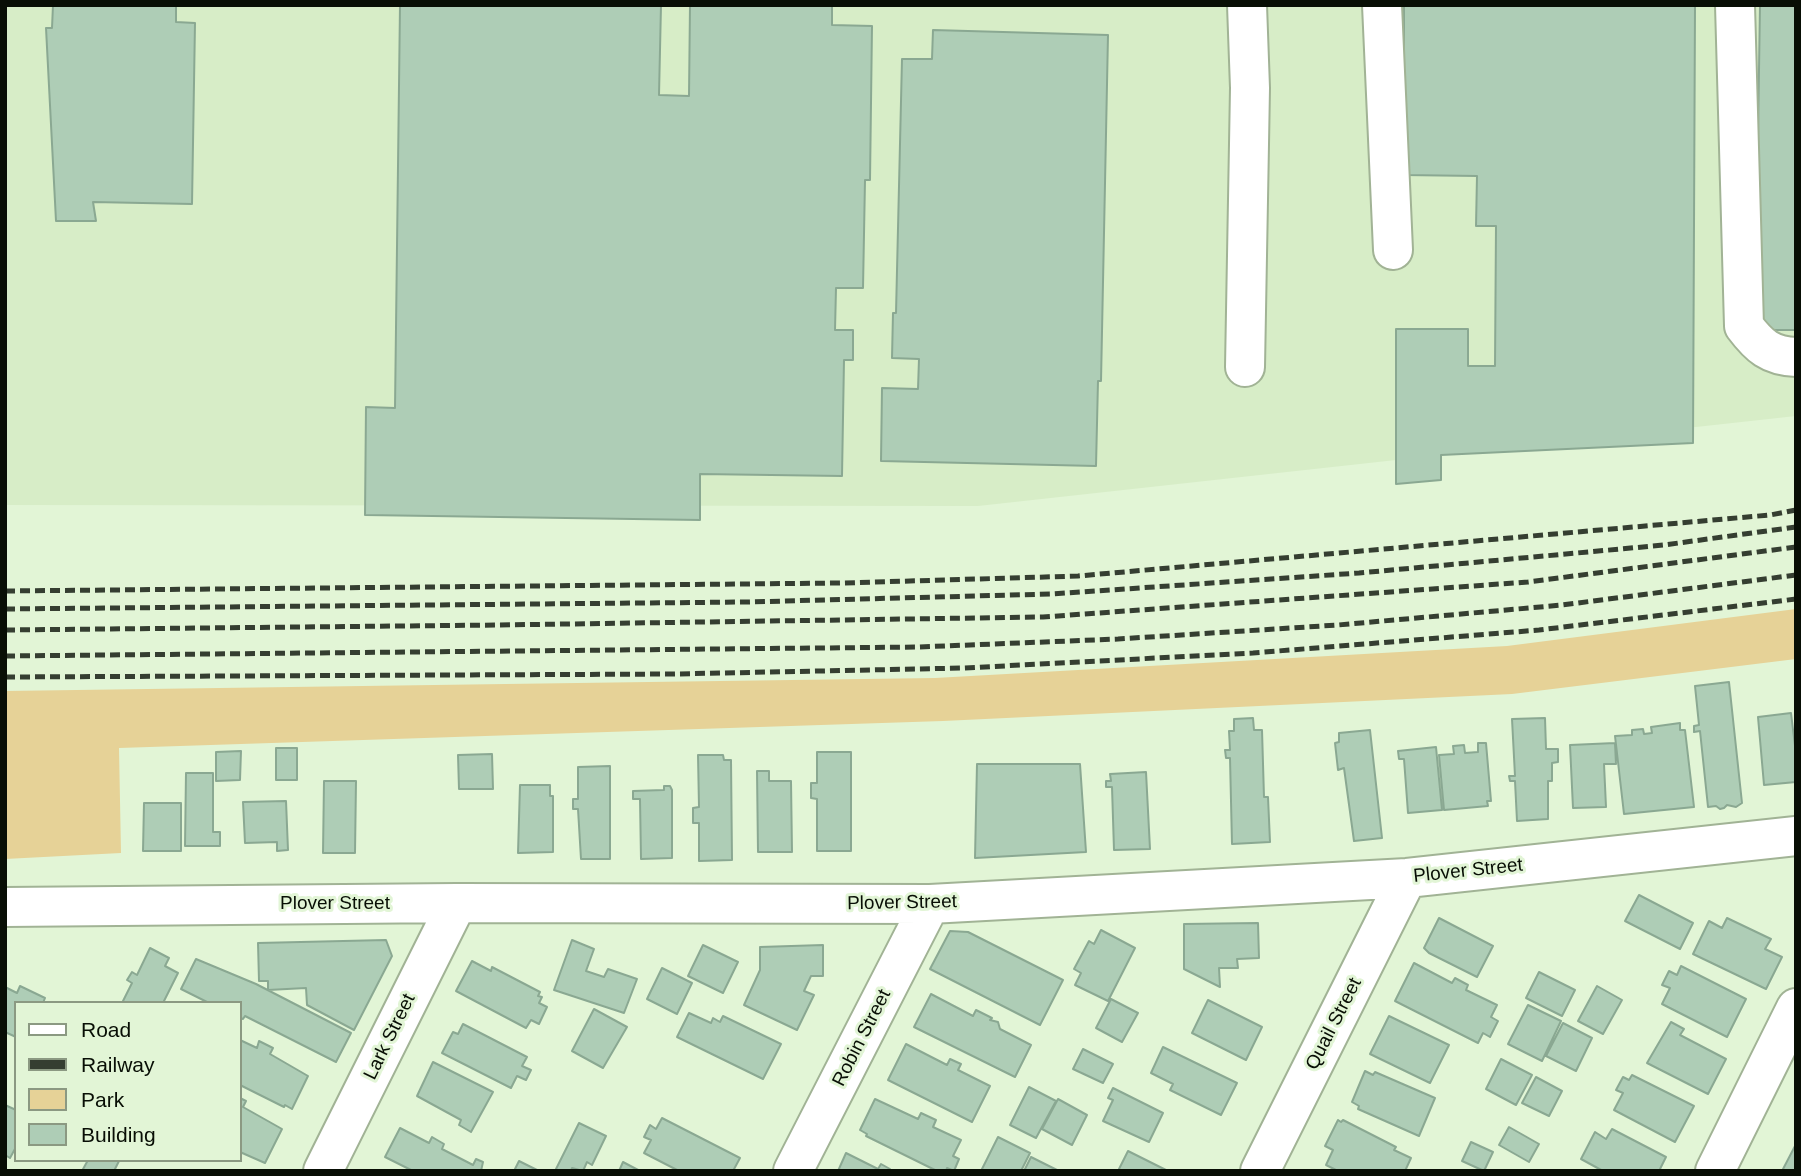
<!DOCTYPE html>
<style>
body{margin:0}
#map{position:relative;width:1801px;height:1176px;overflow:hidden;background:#e2f5d6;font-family:Arial,sans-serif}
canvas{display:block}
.frame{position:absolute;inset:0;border:7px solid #080e05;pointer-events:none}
.legend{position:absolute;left:14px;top:1001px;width:228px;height:161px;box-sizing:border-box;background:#e2f5d6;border:2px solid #8b9982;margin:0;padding:9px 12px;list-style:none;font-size:21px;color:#080e05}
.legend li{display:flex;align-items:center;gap:14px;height:35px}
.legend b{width:35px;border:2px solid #8b9982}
</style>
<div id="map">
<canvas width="1801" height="1176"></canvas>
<div class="frame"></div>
<ul class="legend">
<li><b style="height:9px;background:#fff"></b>Road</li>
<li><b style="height:9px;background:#353e31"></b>Railway</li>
<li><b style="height:19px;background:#e6d297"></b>Park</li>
<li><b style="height:19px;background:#aecdb6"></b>Building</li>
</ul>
</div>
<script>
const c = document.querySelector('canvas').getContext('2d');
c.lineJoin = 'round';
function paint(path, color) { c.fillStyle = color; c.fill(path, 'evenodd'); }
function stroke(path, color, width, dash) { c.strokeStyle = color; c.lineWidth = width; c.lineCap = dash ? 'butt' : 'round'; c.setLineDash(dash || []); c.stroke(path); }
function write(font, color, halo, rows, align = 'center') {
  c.font = font + ' Arial,sans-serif'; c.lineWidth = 6; c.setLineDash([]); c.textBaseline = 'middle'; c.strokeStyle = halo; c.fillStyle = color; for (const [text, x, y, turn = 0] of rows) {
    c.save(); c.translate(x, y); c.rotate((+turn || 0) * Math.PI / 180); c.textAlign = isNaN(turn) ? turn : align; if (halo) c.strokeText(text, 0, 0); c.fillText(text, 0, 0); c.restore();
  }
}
paint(new Path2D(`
 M5,5h1791v411l-818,90 -973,-1z`), '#d7edc7');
paint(new Path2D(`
 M1796,609v50l-284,35 -569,27 -824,27 2,105 -116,6v-168l930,-13 572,-32z`), '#e6d297');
const building = new Path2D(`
 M53,5h123v17l19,1 -3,181 -99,-2 3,19h-40l-10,-193h6z
 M400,5h261l-2,90 30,1 1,-91h142v20l40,1 -2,154h-5l-2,108h-27l-1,42h18v30h-9l-2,116 -142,-2v46l-335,-5 1,-108 29,1z
 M1404,5h291l-2,438 -252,12v25l-45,4v-155h72v37h27l1,-140h-20l1,-50 -73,-1z
 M1760,5h36v325h-41z
 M933,30l175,5 -7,346h-3l-2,85 -215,-5 1,-73 36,1 1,-30 -27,-1 1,-45h3l6,-254h30z
 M1729,682l13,121 -6,4 -9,-2 -3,3 -4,1 -4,-3 -8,1 -8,-76 -6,1v-6l5,-1 -4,-39z
 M1791,713l5,41v28l-32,3 -6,-68z
 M1253,718l1,12h8l2,67h4l2,45 -38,2 -2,-86h-4l-1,-8h5l-1,-19h5v-12z
 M1545,718l1,31h12v13l-6,1v18h-4v38l-31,2 -2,-40h-5l-1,-5h6l-3,-57z
 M1680,723v7h5l9,77 -70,7 -9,-78 17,-1v-5l11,-1 1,5 8,-1 -1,-6z
 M1370,730l12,108 -28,3 -10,-73 -6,2 -3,-27 4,-1v-9z
 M1478,743h8l5,58h-4l1,5 -44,4 -5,-55 15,-1 -1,-8 11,-1 1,8 13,-1z
 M1615,743l1,21h-12l2,43 -33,1 -3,-63z
 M1436,747l6,63 -34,3 -4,-54h-5l-1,-8z
 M276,748h21v32h-21z
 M241,751l-1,29 -24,1v-29z
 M817,752h34v99h-34v-52l-6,-1v-15h6z
 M492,754l1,35h-34l-1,-34z
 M698,755h25l1,5h7l1,100 -33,1v-38h-6v-15l6,-1z
 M977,764h103l6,88 -111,6z
 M610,766v93h-29l-3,-50h-5v-10h5v-32z
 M757,771h12v10h22l1,71h-34z
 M1146,772l4,77 -36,1 -2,-63h-6v-6h5l-1,-7z
 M186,773h27v59h7v14h-35z
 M324,781h32l-1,72h-32z
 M520,785h30v11h3v56l-35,1z
 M664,786h6l2,4v68l-31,1 -1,-60h-7v-8l31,-1z
 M286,801l2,49 -11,1v-9l-32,1 -2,-41z
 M144,803h37v48h-38z
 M1639,895l54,28 -13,26 -55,-28z
 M1439,918l54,28 -16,31 -48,-24 -5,-5z
 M1727,918l44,21 -6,10 17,8 -16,32 -73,-35 16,-33 13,7z
 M1258,923l1,35 -22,1 1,9h-19l1,19 -36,-18v-45z
 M1101,930l34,18 -27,53 -33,-16 6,-12 -7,-4 15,-28 5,3z
 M950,931l18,1 95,48 -23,45 -110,-56z
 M386,940l6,16 -38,74 -47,-25 -1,-17 -38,2v-9h-9l-1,-38z
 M572,940l22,9 -8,22 18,6 4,-8 29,10 -13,34 -70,-23z
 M703,945l35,17 -15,31 -35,-17z
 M823,945v31h-12l-7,15 10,4 -17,35 -53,-25 16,-35v-23z
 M150,948l19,10 -4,8 13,7 -15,30h-38l-2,-2 9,-18 -5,-3 5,-8 5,3z
 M196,959l60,25 95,49 -15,29 -91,-46 -2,3 -3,-1v-15h-31l-28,-14z
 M472,961l19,10 1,-4 48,25 -2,4 4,1 -3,6 8,4 -8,17 -8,-4 -5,8 -70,-37z
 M1414,963l38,20 3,-5 13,7 -2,5 31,15 -6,12 7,4 -8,16 -7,-4 -5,10 -83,-42z
 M1681,966l65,33 -19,38 -65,-33 8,-16 -8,-3 7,-14 8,4z
 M662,968l30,15 -15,31 -30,-15z
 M1539,972l36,18 -13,26 -36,-18z
 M20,986l25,12 -2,5h-27v34l-11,-5v-45l12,6z
 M1597,986l25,14 -19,34 -25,-13z
 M931,994l42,22 3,-6 16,8 -2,2 8,2 2,7 31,16 -16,32 -101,-50z
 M1111,999l27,14 -16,29 -26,-14z
 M1208,1000l54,27 -16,33 -54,-27z
 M1528,1005l33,16 -19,40 -34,-17z
 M594,1009l33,18 -24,41 -31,-17z
 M689,1013l22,10 2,-5 7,4 3,-6 58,28 -18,35 -86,-42z
 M1389,1016l60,29 -19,38 -60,-29z
 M1671,1022l13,7 -4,6 46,24 -18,35 -61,-31z
 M1563,1023l29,15 -16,33 -30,-15z
 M463,1024l64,33 -5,9 9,4 -5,10 -9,-4 -6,12 -69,-35 11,-21 5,2z
 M240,1040l17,8 2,-7 14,7 -3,6 38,22 -16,33 -7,-4 -1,2 -44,-22z
 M906,1044l41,21 3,-6 11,5 -3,6 32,16 -18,36 -84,-42z
 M1163,1047l74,36 -16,32 -51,-25 3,-6 -22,-11z
 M1083,1049l30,15 -10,19 -30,-14z
 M1501,1059l31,16 -16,30 -30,-16z
 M433,1062l60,30 -22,40 -12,-7 2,-5 -44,-24z
 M1365,1071l8,4 2,-3 60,26 -16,38 -61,-27 1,-3 -7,-4z
 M1632,1075l62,31 -19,36 -61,-32 9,-17 -7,-3 7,-13 6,3z
 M1536,1077l26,14 -13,25 -27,-13z
 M1029,1087l27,14 -20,37 -26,-13z
 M1113,1088l50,25 -14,29 -46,-21 10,-21 -5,-2z
 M240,1098l6,3 -3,6 39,22 -17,34 -25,-11z
 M875,1099l43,20 3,-6 15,7 -3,7 28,13 -8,16 6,3 -5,12 -7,-3 -1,3h-9l-71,-35 1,-2 -7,-4z
 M1058,1099l29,16 -15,30 -30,-16z
 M5,1105l11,5v37l-6,11 -5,-3z
 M662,1118l78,40 -7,13h-54l-35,-18 7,-13 -7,-3 6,-12 6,4z
 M1338,1120l3,2 2,-2 53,27 -2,3 17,8 -6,13h-67l-12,-6 7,-15 -8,-4z
 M579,1123l27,13 -14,29 -5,-3 -4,9 -11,-3 -1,3h-16z
 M1509,1127l30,17 -10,18 -30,-17z
 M400,1128l29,15 3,-6 12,7 -2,5 31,16 3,-6 7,3 -2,9h-68l-28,-14z
 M1612,1129l54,28 -7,14h-56l-22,-12 14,-27 11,7z
 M998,1137l32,16 -9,18h-40z
 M1471,1142l22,10 -9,19 -22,-10z
 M1795,1146l1,25h-14z
 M1128,1151l40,20h-50z
 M846,1153l32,16 3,-5 9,5 -1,2h-51z
 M1031,1157l28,14h-35z
 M88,1160h30l1,1 -5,10h-32z
 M519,1161l20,10h-25z
 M623,1162l17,9h-21z`);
paint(building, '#aecdb6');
stroke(building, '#8aa892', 2);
const minor = new Path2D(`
 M1382,5l11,245
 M1735,5l9,321c15,20 26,30 52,31
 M1245,367l5,-279 -3,-83
 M5,907l452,-4 473,1 477,-26 389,-42
 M323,1171l134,-268
 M793,1171l137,-267
 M1260,1171l147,-293
 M1715,1171l81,-163`);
stroke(minor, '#a1b395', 42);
stroke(minor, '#fff', 38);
stroke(new Path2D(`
 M5,591l838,-8 235,-7 692,-61 26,-5
 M5,609l742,-7 304,-8 308,-21 305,-28 132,-18
 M5,630l494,-5 544,-8 485,-35 268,-35
 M5,656l914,-9 199,-8 220,-14 224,-20 234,-30
 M5,677l669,-3 290,-6 289,-15 286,-23 257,-31`), '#353e31', 5, [10, 5]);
write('19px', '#080e05', '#e2f5d6', [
 ["Plover Street",1468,871,-6],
 ["Plover Street",902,903,-1],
 ["Plover Street",335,904],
 ["Quail Street",1334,1024,-63],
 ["Lark Street",390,1037,-64],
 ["Robin Street",862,1038,-63]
]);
</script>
